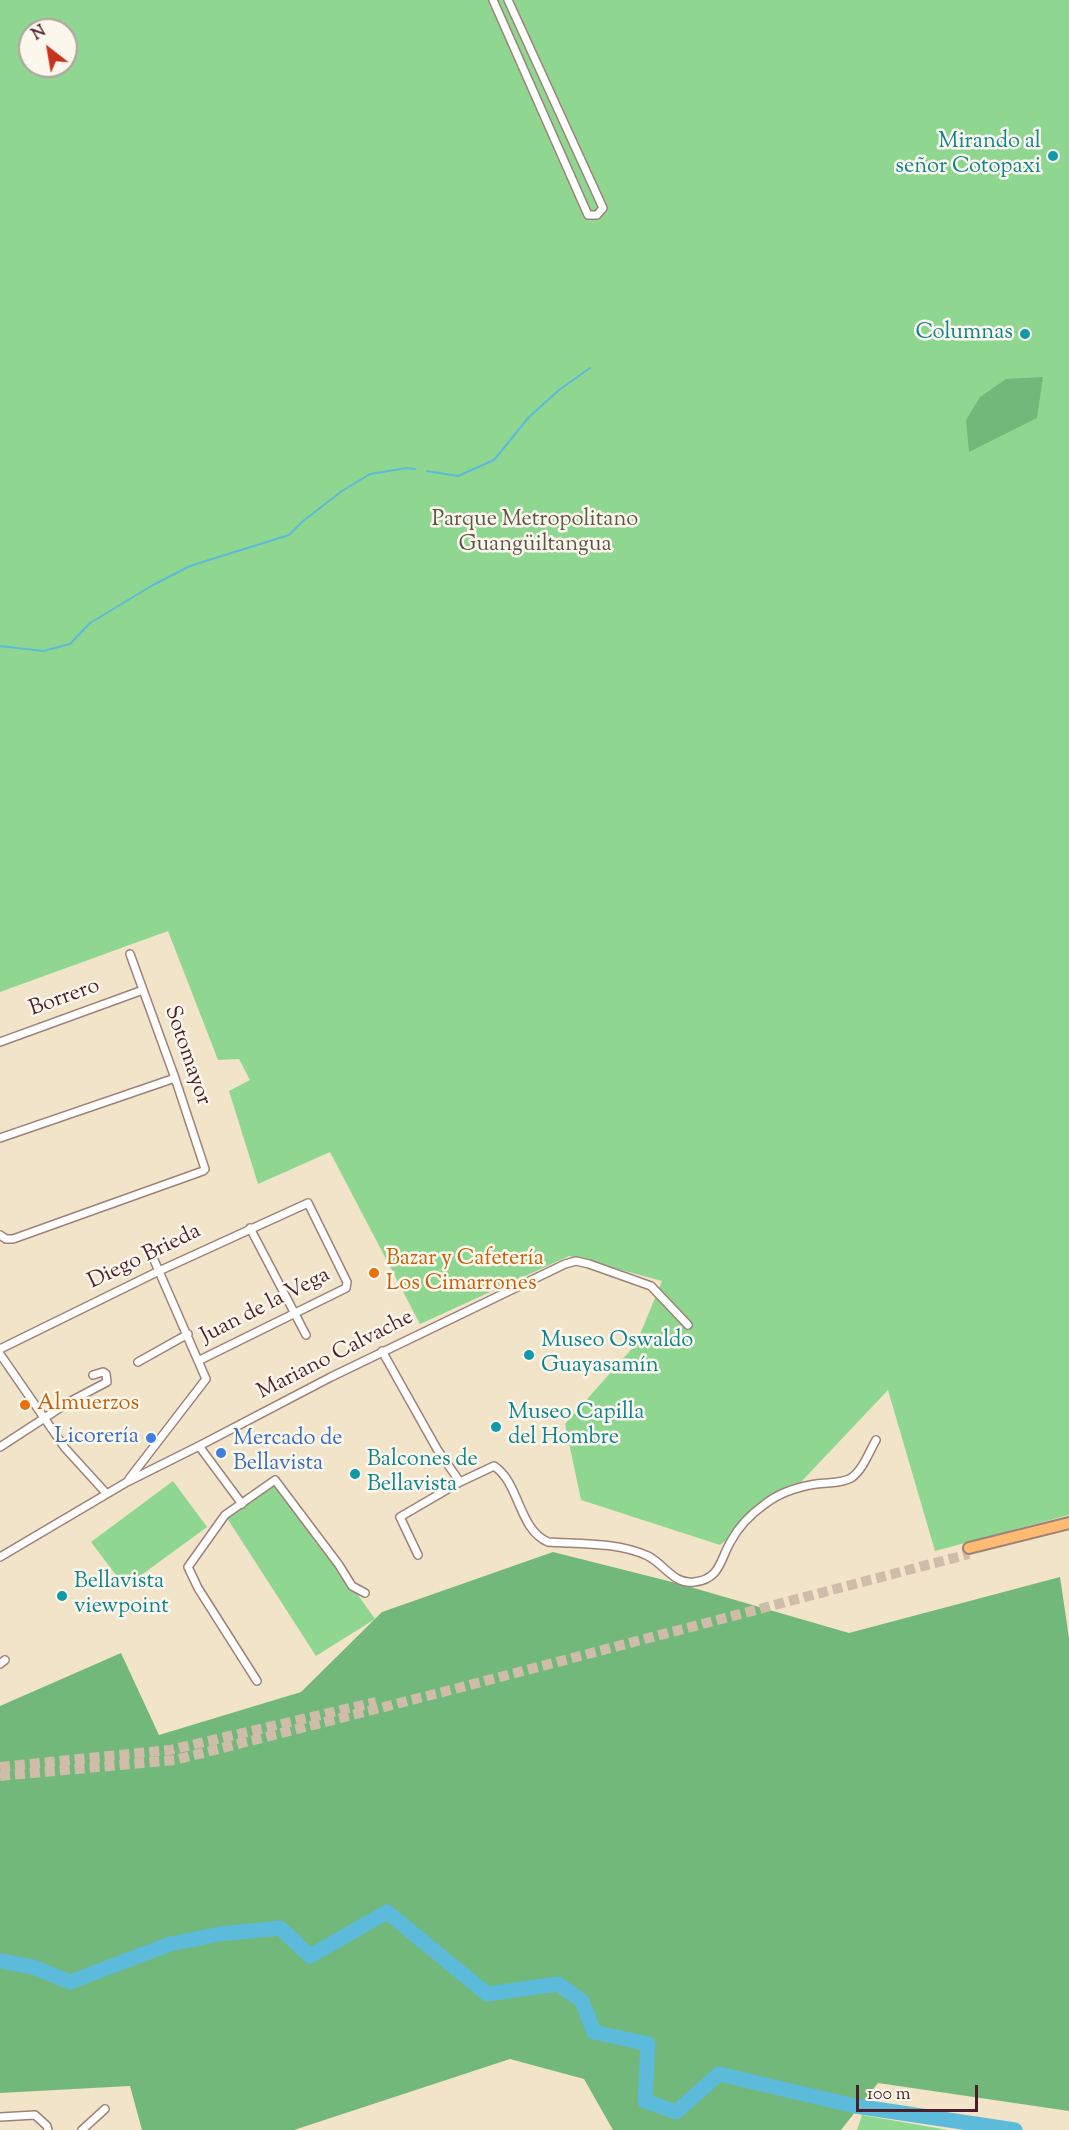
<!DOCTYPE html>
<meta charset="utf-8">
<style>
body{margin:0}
#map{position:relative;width:1069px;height:2130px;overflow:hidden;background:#f1e4c8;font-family:"Sorts Mill Goudy",serif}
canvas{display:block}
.north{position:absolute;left:18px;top:18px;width:60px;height:60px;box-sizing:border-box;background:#fbf7ec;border:2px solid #b4a19f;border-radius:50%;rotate:329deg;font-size:16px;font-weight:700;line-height:24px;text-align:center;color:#4a1f2b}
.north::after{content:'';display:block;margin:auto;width:21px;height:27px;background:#c8321e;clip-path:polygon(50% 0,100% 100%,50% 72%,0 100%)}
.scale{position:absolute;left:856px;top:2085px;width:122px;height:27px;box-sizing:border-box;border:3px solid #4a1f2b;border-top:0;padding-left:8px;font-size:18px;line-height:21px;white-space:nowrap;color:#4a1f2b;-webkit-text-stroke:4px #fbf7ec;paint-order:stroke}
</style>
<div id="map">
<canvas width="1069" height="2130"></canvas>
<div class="north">N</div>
<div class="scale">100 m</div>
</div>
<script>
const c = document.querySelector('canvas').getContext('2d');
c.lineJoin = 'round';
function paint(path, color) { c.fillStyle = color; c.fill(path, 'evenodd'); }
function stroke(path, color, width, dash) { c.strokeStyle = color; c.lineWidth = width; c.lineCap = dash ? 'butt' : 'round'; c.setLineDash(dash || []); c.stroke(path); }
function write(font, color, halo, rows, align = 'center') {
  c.font = font + ' "Sorts Mill Goudy",serif'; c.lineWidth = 5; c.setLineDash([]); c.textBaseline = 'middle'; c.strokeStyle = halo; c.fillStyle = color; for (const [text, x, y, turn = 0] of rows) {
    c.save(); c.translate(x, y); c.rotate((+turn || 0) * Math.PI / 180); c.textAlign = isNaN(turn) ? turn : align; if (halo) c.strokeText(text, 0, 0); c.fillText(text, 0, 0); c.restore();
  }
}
paint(new Path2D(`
 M0,0h1069v1515l-134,36 -47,-161 -86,91 -82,64 -139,-45 -16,-76 71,-80 26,-63 -93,-25 -149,68 -90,-172 -72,32 -29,-93 21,-11 -11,-21 -21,1 -50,-129 -168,61zM30,30h36v36h-36z
 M173,1481l34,46 -82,60 -34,-45z
 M277,1481l98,138 -59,37 -91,-141z
 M862,2115l86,15h-91z`), '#8fd791');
paint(new Path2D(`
 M1043,377l-6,41 -68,34 -3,-32 14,-23 26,-18z
 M553,1552l127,32 169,49 211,-56 9,61v473l-191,-28 -37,47h-228l-29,-51 -74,-20 -216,71h-152l-12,-44 -130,7v-387l121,-53 38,82 142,-43 81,-80z`), '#73b87b');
stroke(new Path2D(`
 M427,471l31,5 36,-16 35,-43 30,-27 31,-22
 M0,646l43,5 27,-7 20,-21 63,-38 37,-19 99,-31 14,-14 39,-30 28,-17 37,-6 8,1`), '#5cbada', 2);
stroke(new Path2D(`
 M0,1961l33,6 37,15 100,-38 50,-10 60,-6 30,28 77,-44 100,82 71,-10 24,17 12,31 54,12 -3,57 31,11 43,-38 136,32 160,24`), '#5cbada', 15);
stroke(new Path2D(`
 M0,1767l170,-17 206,-48
 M0,1776l175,-16 264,-67 530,-139`), '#d0bda9', 10, [10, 5]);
const minor = new Path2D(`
 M493,0l95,215h9l6,-7 -95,-208
 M0,1042l143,-52
 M0,1138l175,-60
 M250,1228l56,107
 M0,1235l6,4h7l190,-68 2,-2 -30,-91 -45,-124
 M0,1349l159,-78 149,-68 39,79 -1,6 -146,72
 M382,1351l55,98 23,33
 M0,1354l65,94 41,45
 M138,1362l50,-28
 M199,1446l43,58
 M0,1447l69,-45 38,-20 -1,-8 -3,-2 -10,3
 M129,1479l77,-100 -55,-126
 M418,1555l-18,-38 60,-35 34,-16c26,17 24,63 54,76 32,2 70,0 100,14 16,8 26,29 46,26 27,-3 26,-23 37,-41 8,-15 20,-27 34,-37 14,-11 32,-17 51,-20 11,-2 25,0 35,-6 12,-8 18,-26 25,-38
 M0,1557l127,-75 72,-36 132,-69 234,-113 11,-3 13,3 62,22 37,39
 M0,1664l5,-4
 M257,1681l-59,-93 -10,-21 37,-52 50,-35 64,85 13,21 13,7
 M0,2117l35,-2 12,11 1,4
 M82,2130l23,-21`);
const primary = new Path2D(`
 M969,1548l100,-25`);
stroke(minor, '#9e827a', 10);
stroke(primary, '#9e827a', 14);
stroke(minor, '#fff', 7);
stroke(primary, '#ffbb71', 10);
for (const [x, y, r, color] of [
 [1053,156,6,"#0f9aa8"],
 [1025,334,6,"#0f9aa8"],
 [374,1273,6,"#e8710a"],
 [529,1355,6,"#0f9aa8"],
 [25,1405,6,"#e8710a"],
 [496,1427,6,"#0f9aa8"],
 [151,1438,6,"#3f7fe0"],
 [221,1453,6,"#3f7fe0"],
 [355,1474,6,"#0f9aa8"],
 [62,1596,6,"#0f9aa8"]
]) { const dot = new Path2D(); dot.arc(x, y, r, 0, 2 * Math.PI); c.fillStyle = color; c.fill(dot); stroke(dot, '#fbf7ec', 2); }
write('22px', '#0d838f', '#fbf7ec', [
 ["Mirando al",1041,143,"right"],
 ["señor Cotopaxi",1041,168,"right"],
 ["Columnas",1013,334,"right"],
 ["Museo Oswaldo",541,1342],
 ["Guayasamín",541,1367],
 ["Museo Capilla",508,1414],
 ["del Hombre",508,1439],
 ["Balcones de",367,1461],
 ["Bellavista",367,1486],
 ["Bellavista",74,1583],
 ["viewpoint",74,1608]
], 'left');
write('22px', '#5f564a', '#fbf7ec', [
 ["Parque Metropolitano",535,521],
 ["Guangüiltangua",535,546]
]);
write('22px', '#4a1f2b', '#fbf7ec', [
 ["Borrero",65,999,-20],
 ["Sotomayor",186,1056,71],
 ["Diego Brieda",145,1258,-26],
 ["Juan de la Vega",266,1307,-27],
 ["Mariano Calvache",336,1356,-27]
]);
write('22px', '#c56008', '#fbf7ec', [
 ["Bazar y Cafetería",386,1260],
 ["Los Cimarrones",386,1285],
 ["Almuerzos",37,1405]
], 'left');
write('22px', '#366cbe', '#fbf7ec', [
 ["Licorería",139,1438],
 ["Mercado de",233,1440,"left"],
 ["Bellavista",233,1465,"left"]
], 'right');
</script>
